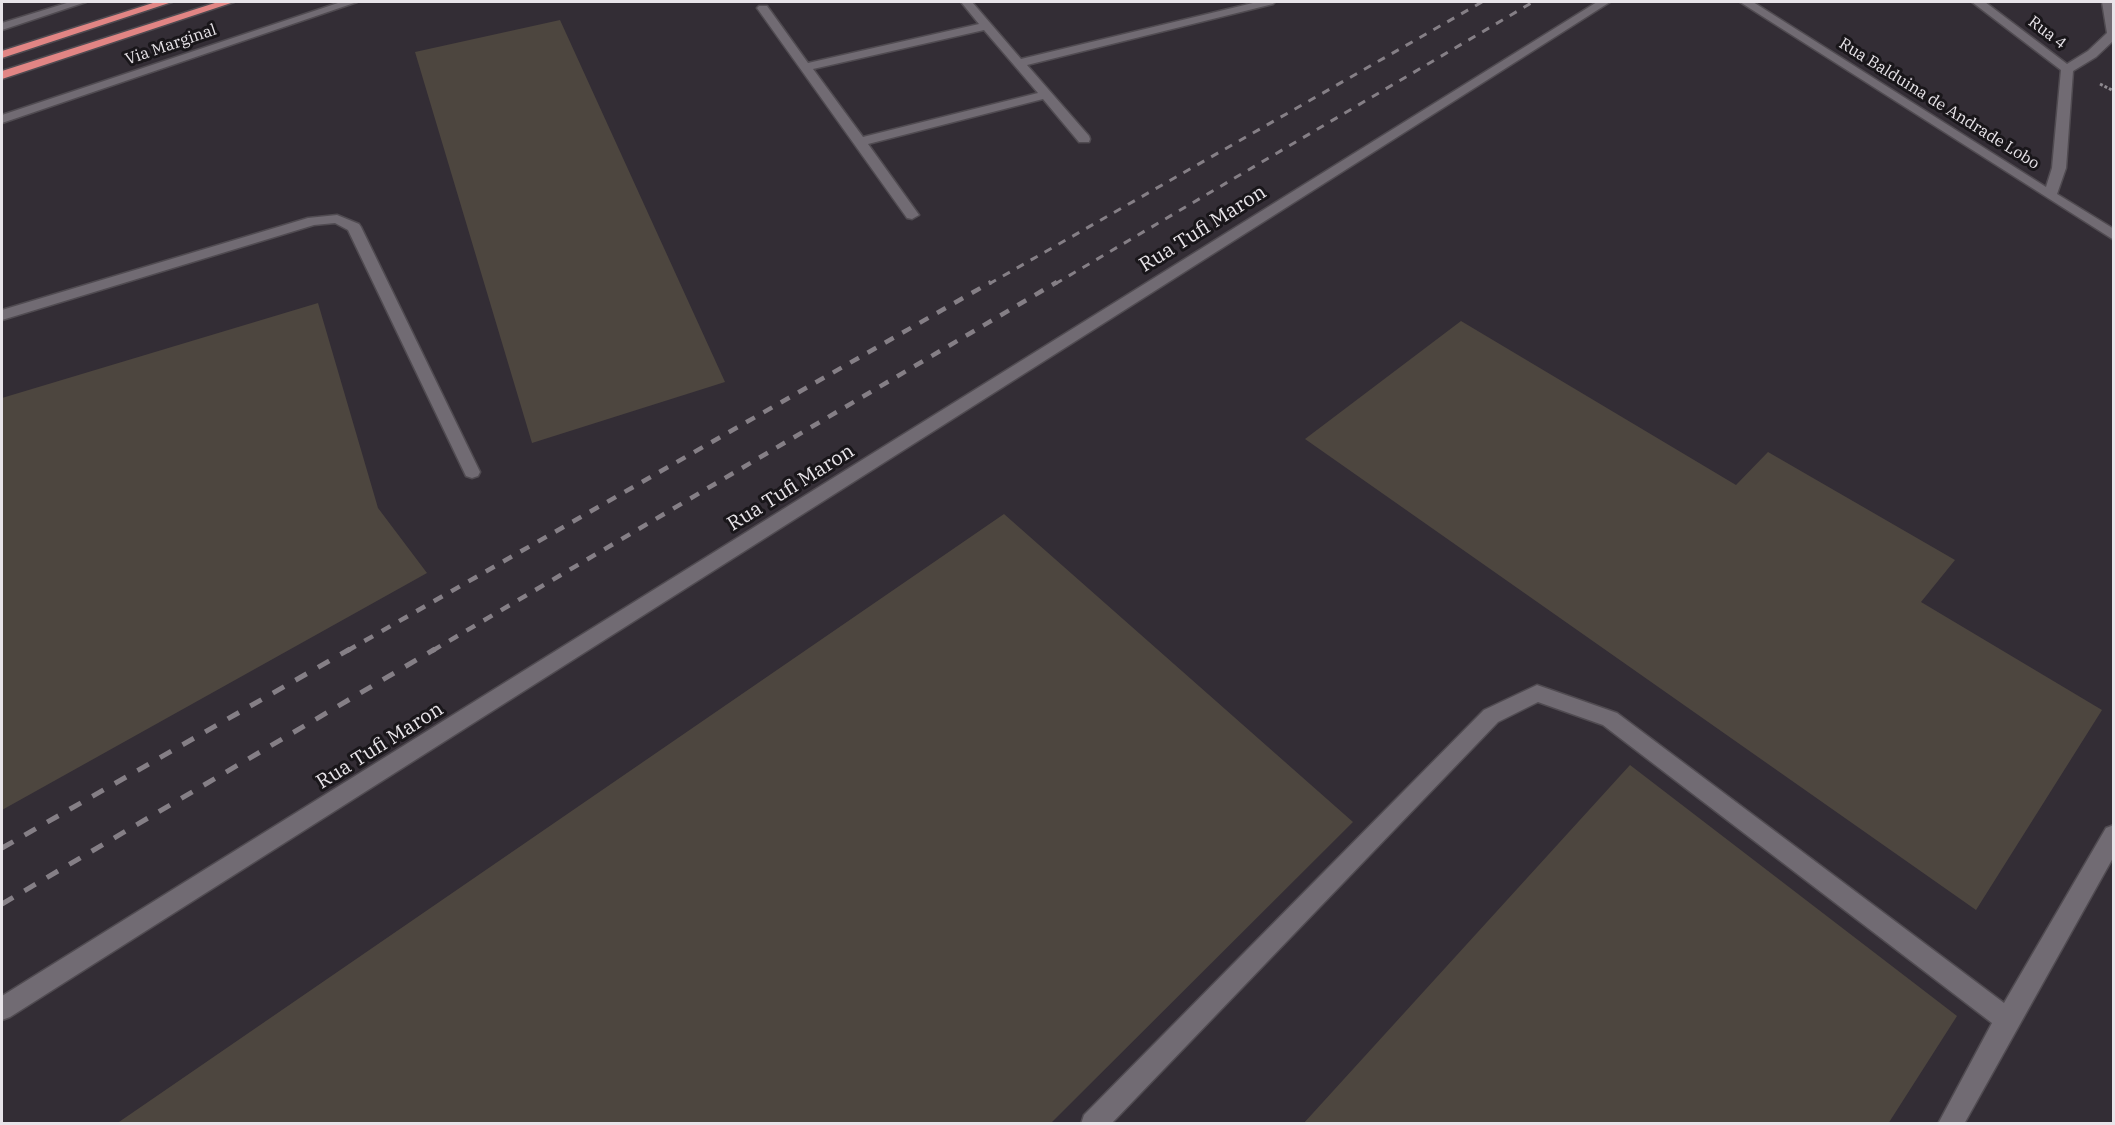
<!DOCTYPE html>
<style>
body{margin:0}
#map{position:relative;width:2115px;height:1125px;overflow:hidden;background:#332d35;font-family:"IBM Plex Serif",serif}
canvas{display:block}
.frame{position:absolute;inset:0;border:3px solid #e8e4e9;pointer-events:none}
</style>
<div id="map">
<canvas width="2115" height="1125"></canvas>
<div class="frame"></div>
</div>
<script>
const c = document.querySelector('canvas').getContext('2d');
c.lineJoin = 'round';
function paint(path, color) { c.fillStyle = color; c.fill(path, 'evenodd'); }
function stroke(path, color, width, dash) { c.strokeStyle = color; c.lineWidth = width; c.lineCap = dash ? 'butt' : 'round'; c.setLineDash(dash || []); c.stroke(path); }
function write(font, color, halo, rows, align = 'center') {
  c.font = font + ' "IBM Plex Serif",serif'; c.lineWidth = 6; c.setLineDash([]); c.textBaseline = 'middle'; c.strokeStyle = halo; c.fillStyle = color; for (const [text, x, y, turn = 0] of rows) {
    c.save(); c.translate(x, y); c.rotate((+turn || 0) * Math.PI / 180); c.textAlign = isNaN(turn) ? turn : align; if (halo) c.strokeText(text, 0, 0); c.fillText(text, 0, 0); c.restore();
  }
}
paint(new Path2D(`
 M560,20l165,362 -193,61 -117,-391z
 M318,303l60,205 49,65 -425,237v-412z
 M1461,321l275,164 32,-33 187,108 -34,42 181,108 -126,200 -671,-471z
 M1004,514l349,308 -303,302h-934z
 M1630,765l327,251 -69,108h-585z`), '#4d463f');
const lane = new Path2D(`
 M337,215l22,9 2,3 119,245 -2,4 -6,2 -6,-2 -118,-246 -13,-7 -21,2 -312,95v-10l306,-92z
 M1537,685l80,28 387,290 102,-175 8,-3v31l-150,268h-26l54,-101 -389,-298 -65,-23 -40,20 -387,402h-30l3,-9 400,-405z`);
const street = new Path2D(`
 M70,2h16l-84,28v-7z
 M341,2h16l-355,121v-8z
 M961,2h11l49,57 236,-57h18l-2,2 -246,61 62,71 1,3 -1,3h-10l-36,-43 -175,45 51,71 -7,4 -5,-1 -150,-210 2,-2h8l41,57 171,-39zM984,30l54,63 -175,44 -50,-68z
 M1597,2h13l-1600,1015 -8,3v-24z
 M1740,2h13l293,185 6,-19 9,-98 -89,-68h13l82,62 21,-13 19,-18 -5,-31h11l1,38 -18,17 -23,14 -7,97 -9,26 57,35v11z`);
const highway = new Path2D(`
 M156,2h16l-170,56v-7z
 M218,2h16l-232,77v-8z`);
stroke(lane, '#504b51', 3);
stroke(street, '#504b51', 3);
stroke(highway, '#504b51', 3);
stroke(new Path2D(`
 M2100,84l14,7`), '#8f8a90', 3, [3, 2]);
paint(lane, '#716b73');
paint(street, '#716b73');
paint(highway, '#e18584');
stroke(new Path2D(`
 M989,284l493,-282
 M1055,284l478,-282`), '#857f86', 3, [8, 8]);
stroke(new Path2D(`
 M347,651l644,-369
 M432,651l625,-369`), '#857f86', 4.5, [10, 10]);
stroke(new Path2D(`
 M2,848l348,-199
 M2,904l433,-255`), '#857f86', 5, [13, 13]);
write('16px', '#e8e4e9', '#19161a', [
 ["Rua 4",2047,33,37],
 ["Via Marginal",171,45,-19],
 ["Rua Balduina de Andrade Lobo",1939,104,32]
]);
write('20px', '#e8e4e9', '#19161a', [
 ["Rua Tufi Maron",1203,229,-32],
 ["Rua Tufi Maron",791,488,-32],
 ["Rua Tufi Maron",380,746,-32]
]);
</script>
